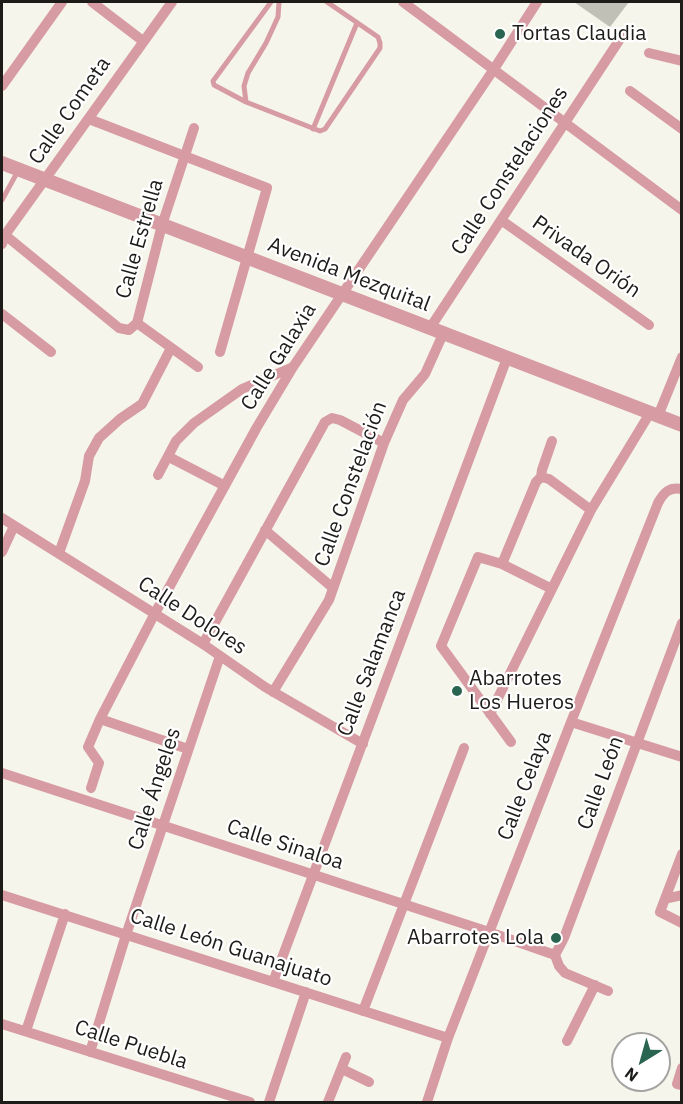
<!DOCTYPE html>
<meta charset="utf-8">
<style>
body{margin:0}
#map{position:relative;width:683px;height:1104px;overflow:hidden;background:#f6f5eb;font-family:"IBM Plex Sans",sans-serif}
canvas{display:block}
.frame{position:absolute;inset:0;border:3px solid #1d1c19;pointer-events:none}
.north{position:absolute;left:611px;top:1032px;width:60px;height:60px;box-sizing:border-box;background:#fff;border:2px solid #a5a4a3;border-radius:50%;rotate:217deg;font-size:16px;font-weight:700;line-height:24px;text-align:center;color:#1d1c19}
.north::after{content:'';display:block;margin:auto;width:21px;height:27px;background:#296551;clip-path:polygon(50% 0,100% 100%,50% 72%,0 100%)}
</style>
<div id="map">
<canvas width="683" height="1104"></canvas>
<div class="frame"></div>
<div class="north">N</div>
</div>
<script>
const c = document.querySelector('canvas').getContext('2d');
c.lineJoin = 'round';
function paint(path, color) { c.fillStyle = color; c.fill(path, 'evenodd'); }
function stroke(path, color, width, dash) { c.strokeStyle = color; c.lineWidth = width; c.lineCap = dash ? 'butt' : 'round'; c.setLineDash(dash || []); c.stroke(path); }
function write(font, color, halo, rows, align = 'center') {
  c.font = font + ' "IBM Plex Sans",sans-serif'; c.lineWidth = 4.5; c.setLineDash([]); c.textBaseline = 'middle'; c.strokeStyle = halo; c.fillStyle = color; for (const [text, x, y, turn = 0] of rows) {
    c.save(); c.translate(x, y); c.rotate((+turn || 0) * Math.PI / 180); c.textAlign = isNaN(turn) ? turn : align; if (halo) c.strokeText(text, 0, 0); c.fillText(text, 0, 0); c.restore();
  }
}
paint(new Path2D(`
 M574,2h55l-19,25z`), '#c1c0b7');
stroke(new Path2D(`
 M271,2l-55,75 -3,4 1,4 32,17 74,29 5,-2 55,-81v-5l-2,-6 -51,-35
 M246,102l-2,-16 4,-13 18,-30 12,-26 1,-15
 M313,129l44,-106
 M2,200l16,-29`), '#d79ca3', 5);
stroke(new Path2D(`
 M92,2l51,39
 M403,2l279,208
 M649,53l33,8
 M2,86l60,-84
 M630,91l52,38
 M89,119l178,69 -47,164
 M501,220l148,105
 M5,235l114,93 10,2 8,-7 25,-98 32,-97
 M2,244l3,-9 167,-233
 M2,314l49,38
 M137,323l61,44
 M430,328l192,-292
 M658,416l24,-59
 M169,457l56,29
 M158,475l18,-34 18,-18 48,-34 51,-22
 M541,477l8,2 42,31
 M541,477l1,-7 10,-29
 M2,518l201,126 62,43 98,57
 M265,530l68,58
 M2,552l12,-26
 M59,553l26,-72 4,-25 10,-18 21,-19 22,-15 29,-56
 M502,564l34,-82 5,-5
 M203,644l122,-222 7,-4 8,2 44,23
 M273,692l56,-92 55,-157 19,-43 22,-26 18,-40
 M490,714l101,-204 59,-97
 M100,719l88,30
 M571,722l111,35
 M511,742l-70,-96 37,-89 24,7 50,25
 M2,773l487,159 66,23
 M91,788l8,-25 -11,-16 12,-28 54,-104 103,-188 36,-60 201,-298 43,-67
 M682,854l-22,58 22,11
 M2,895l446,143
 M665,899l17,-4
 M555,955l9,-17 118,-315
 M555,955l4,11 6,7 43,18
 M273,982l234,-624
 M363,1011l101,-263
 M2,1024l248,78
 M26,1031l39,-117
 M567,1041l28,-56
 M90,1052l36,-117 94,-279
 M682,1068l-5,16 5,1
 M342,1069l27,13
 M269,1102l37,-110
 M328,1102l18,-45
 M427,1102l21,-64 123,-316 87,-219c6,-11 11,-16 24,-14`), '#d79ca3', 10);
stroke(new Path2D(`
 M2,163l680,262`), '#d79ca3', 14);
for (const [x, y, r, color] of [
 [500,34,6,"#296551"],
 [457,691,6,"#296551"],
 [556,938,6,"#296551"]
]) { const dot = new Path2D(); dot.arc(x, y, r, 0, 2 * Math.PI); c.fillStyle = color; c.fill(dot); stroke(dot, '#fff', 2); }
write('21px', '#1d1c19', '#fff', [
 ["Tortas Claudia",512,34],
 ["Abarrotes",469,679],
 ["Los Hueros",469,703],
 ["Abarrotes Lola",544,938,"right"]
], 'left');
write('21px', '#1d1c19', '#fff', [
 ["Calle Cometa",70,111,-55],
 ["Calle Constelaciones",510,171,-57],
 ["Calle Estrella",140,239,-74],
 ["Privada Orión",586,257,35],
 ["Avenida Mezquital",349,275,21],
 ["Calle Galaxia",279,357,-58],
 ["Calle Constelación",351,484,-70],
 ["Calle Dolores",192,616,33],
 ["Calle Salamanca",372,663,-69],
 ["Calle León",601,783,-70],
 ["Calle Celaya",525,786,-69],
 ["Calle Ángeles",155,789,-72],
 ["Calle Sinaloa",285,845,18],
 ["Calle León Guanajuato",231,948,18],
 ["Calle Puebla",131,1045,18]
]);
</script>
